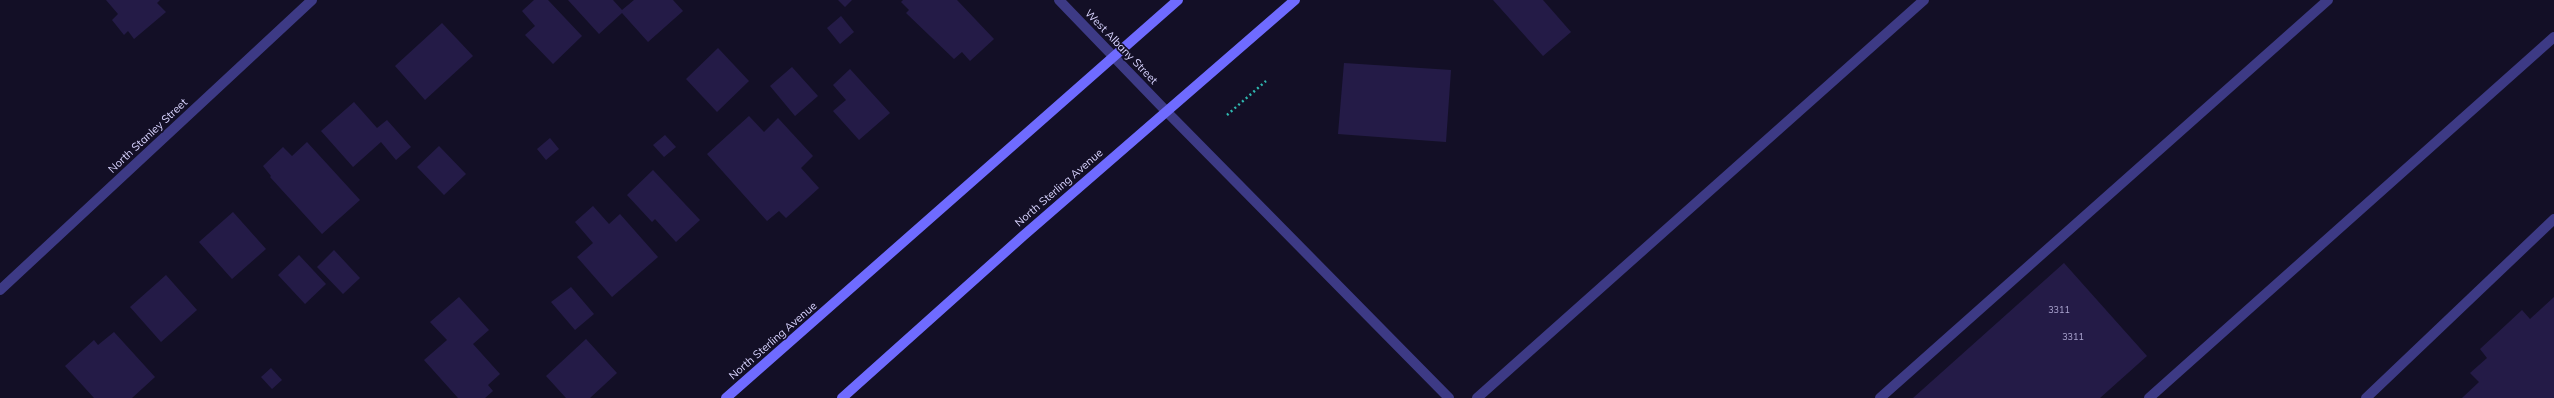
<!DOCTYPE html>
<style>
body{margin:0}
canvas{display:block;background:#130f26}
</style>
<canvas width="2554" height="398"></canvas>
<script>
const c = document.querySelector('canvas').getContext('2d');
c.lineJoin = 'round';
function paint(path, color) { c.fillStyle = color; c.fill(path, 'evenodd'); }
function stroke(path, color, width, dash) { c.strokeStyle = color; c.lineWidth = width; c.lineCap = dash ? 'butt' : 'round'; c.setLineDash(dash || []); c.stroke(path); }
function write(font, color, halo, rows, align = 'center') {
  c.font = font + ' Mulish,sans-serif'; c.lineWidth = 3.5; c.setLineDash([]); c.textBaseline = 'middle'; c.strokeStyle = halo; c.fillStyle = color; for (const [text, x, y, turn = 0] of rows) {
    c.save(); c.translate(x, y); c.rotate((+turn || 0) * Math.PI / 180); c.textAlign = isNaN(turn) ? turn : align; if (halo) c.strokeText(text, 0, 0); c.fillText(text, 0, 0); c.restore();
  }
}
paint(new Path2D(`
 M106,0h54l-3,3 9,9 -32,27 -6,-8 -4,4 -12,-15 6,-6z
 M534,0h14l34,36 -29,28 -28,-29 10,-9 -13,-15z
 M568,0h45l9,10 12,-10h39l10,11 -35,31 -26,-29 -23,21z
 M838,0h14l-7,7z
 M903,0h54l37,39 -24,22 -8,-9 -8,7 -48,-46 3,-3 -8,-8z
 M1493,0h50l28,32 -28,24z
 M841,16l13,16 -14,12 -13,-16z
 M442,23l31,33 -48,44 -30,-34z
 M718,48l31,33 -32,31 -31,-33z
 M1344,63l107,7 -5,72 -108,-8z
 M792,67l26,29 -23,20 -25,-30z
 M850,69l40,44 -31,27 -26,-29 13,-11 -13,-15z
 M354,102l23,26 10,-8 24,27 -15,13 -15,-18 -28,25 -32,-36z
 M749,116l15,16 14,-14 35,38 -12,12 18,20 -33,30 -7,-7 -12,10 -60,-67z
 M665,135l11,12 -12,10 -11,-12z
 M550,138l9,11 -13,11 -9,-11z
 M307,142l53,58 -38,34 -52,-57 1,-1 -8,-10 20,-19 9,9z
 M439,146l27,28 -22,21 -27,-28z
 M653,170l47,50 -24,22 -21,-23 -3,3 -25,-27z
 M593,206l16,18 11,-10 38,43 -46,40 -35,-40 16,-14 -18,-21z
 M233,212l33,37 -34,30 -33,-37z
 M334,250l26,28 -17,16 -26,-27z
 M299,255l27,29 -21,20 -27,-29z
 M2064,263l83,93 -47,42h-187z
 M166,275l31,35 -36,32 -31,-35z
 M571,287l23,27 -19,16 -24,-28z
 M459,297l30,33 -16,14 27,30 -12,11 5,6 -8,7h-27l-34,-38 23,-20 -17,-18z
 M2554,297v101h-92l17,-16 -9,-9 17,-15 -7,-9 42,-39 8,9z
 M114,332l41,45 -23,21h-38l-29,-32 29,-26 4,5z
 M586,339l31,34 -27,25h-24l-20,-22z
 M271,368l11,12 -10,9 -11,-12z`), '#241b47');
stroke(new Path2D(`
 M1227,115l39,-34`), '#2fb8b0', 2.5, [2, 3]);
stroke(new Path2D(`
 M1166,111l283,287
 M1477,398l447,-398
 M1880,398l448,-398
 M2149,398l405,-361
 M2366,398l188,-179`), '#3d3a85', 10);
stroke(new Path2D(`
 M1059,0l107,111
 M0,290l312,-290`), '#3d3a85', 10);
stroke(new Path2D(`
 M726,398l452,-398
 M842,398l181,-162 272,-236`), '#6f6bff', 10);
write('9px', '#aca6d1', null, [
 ["3311",2059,310],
 ["3311",2073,337]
]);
write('11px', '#d9d4ff', '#130f26', [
 ["West Albany Street",1121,47,46],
 ["North Stanley Street",148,136,-43],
 ["North Sterling Avenue",1059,188,-41],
 ["North Sterling Avenue",773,341,-41]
]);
</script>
